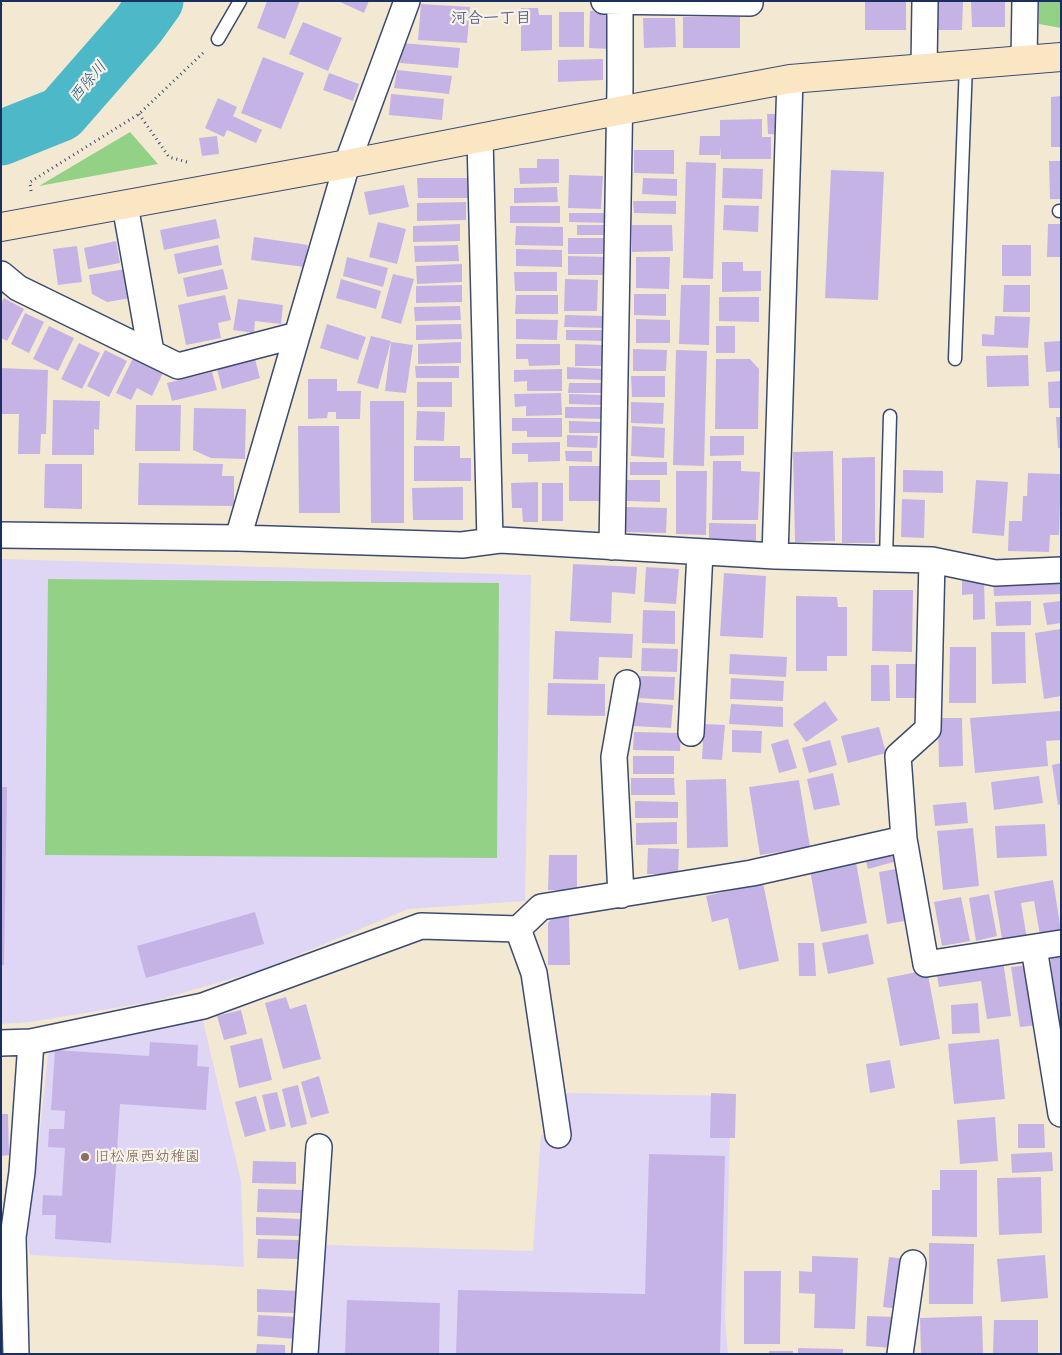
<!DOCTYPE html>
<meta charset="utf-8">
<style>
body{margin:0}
#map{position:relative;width:1062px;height:1355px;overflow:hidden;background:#f3e9d3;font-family:Delius,sans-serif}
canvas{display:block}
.frame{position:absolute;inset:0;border:2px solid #1b2f5e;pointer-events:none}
</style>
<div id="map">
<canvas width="1062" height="1355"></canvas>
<div class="frame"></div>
</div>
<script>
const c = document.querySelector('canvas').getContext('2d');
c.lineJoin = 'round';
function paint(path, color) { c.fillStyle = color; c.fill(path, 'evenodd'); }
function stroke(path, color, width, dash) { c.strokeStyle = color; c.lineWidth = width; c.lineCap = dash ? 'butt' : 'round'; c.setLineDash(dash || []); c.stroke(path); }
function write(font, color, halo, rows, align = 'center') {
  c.font = font + ' Delius,"Klee One",sans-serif'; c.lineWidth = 4.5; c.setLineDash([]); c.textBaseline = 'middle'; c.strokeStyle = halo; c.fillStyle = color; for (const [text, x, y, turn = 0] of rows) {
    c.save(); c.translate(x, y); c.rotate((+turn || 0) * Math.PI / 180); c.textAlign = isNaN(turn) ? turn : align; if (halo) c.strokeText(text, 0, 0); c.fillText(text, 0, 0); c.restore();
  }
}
paint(new Path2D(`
 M1,559l530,16 -6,326 -117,8 -146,61 -111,32 -121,20 -29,2z
 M202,1017l39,164 3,86 -214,-12 -5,-31 14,-83 9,-86 7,-10z
 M566,1093l165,3 -6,223 3,35h-413l3,-16 8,-93 207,6 8,-116h25z`), '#dfd5f5');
paint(new Path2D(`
 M1039,1h22v27l-22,-4z
 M130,132l28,32 -119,22z
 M48,579l451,4 -2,275 -452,-3z`), '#93d187');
stroke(new Path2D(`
 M1,138l60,-24 77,-88 18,-25`), '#4db8c8', 55);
paint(new Path2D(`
 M267,1h33l-15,38 -28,-11z
 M338,1h31l-5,12z
 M865,1h41v29h-41z
 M938,1h25l-1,29h-24z
 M971,1h34v26h-33z
 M421,4l49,3 -3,36 -49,-3z
 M521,8h17l1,7h13v35l-31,1z
 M590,11h22l-1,38 -22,-1z
 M559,12h25v35h-25z
 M683,17h57v31h-57z
 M643,18h32l1,29 -32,1z
 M303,22l39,16 -14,33 -39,-17z
 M402,43l58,5 -2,20 -58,-5z
 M263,57l41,16 -23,56 -40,-16z
 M603,59v21l-45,2v-22z
 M397,70l55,6 -3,18 -55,-6z
 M329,73l30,11 -6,17 -30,-11z
 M391,94l53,5 -2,21 -53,-5z
 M1061,96v51h-10v-50z
 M218,98l19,9 -4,9 29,14 -6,13 -29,-13 -3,7 -19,-9z
 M767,114h16v21l-15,-1z
 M762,119v18h9v22h-50l-1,-12v8h-21l1,-19h20v-16z
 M217,136l2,18 -17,2 -3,-18z
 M634,150h40v24l-40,-1z
 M537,159h22v24l-39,1 -1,-16h18z
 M1049,161h12v38h-11z
 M686,162l30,1 -3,116 -30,-1z
 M723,168l40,1 -1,30 -40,-1z
 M831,170l53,2 -6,128 -53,-2z
 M569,175l34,1 -2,33 -33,-1z
 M417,178h51v20h-50z
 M643,178l34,1v17l-35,-2z
 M404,185l5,22 -40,8 -5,-23z
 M557,187l1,15 -44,1v-15z
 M633,201h43v13l-42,-1z
 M466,202v18l-49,1v-18z
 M724,205l35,1 -1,26 -35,-2z
 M510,206h50v17h-50z
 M569,213h43v10l-43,-1z
 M216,219l4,19 -56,12 -4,-20z
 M378,222l28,7 -9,35 -28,-7z
 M460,224v17l-47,1v-16z
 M1048,224h13v33h-14z
 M577,225h32v10h-32z
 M632,225h40l1,26 -41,1z
 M516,226l47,1v19l-48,-1z
 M254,237l54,8 -4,22 -53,-7z
 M568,238h44v16h-44z
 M116,241l4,22 -32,6 -4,-21z
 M218,245l4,20 -44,9 -4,-20z
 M458,245l1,16 -44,1 -1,-16z
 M1002,245h29v31h-29z
 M77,246l5,36 -24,3 -5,-36z
 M516,249l46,1v17l-46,-1z
 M568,256l42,1v18h-42z
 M347,257l41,11 -5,19 -40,-11z
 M636,257h34l-1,32 -33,-1z
 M722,262h21v9h18v20l-39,1z
 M462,264v18l-45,2 -1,-18z
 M126,269l5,29 -24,4 -15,-8 -3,-19z
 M223,269l5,20 -41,8 -4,-19z
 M514,272h43v19h-42z
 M393,274l21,5 -13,45 -20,-6z
 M341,279l40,12 -5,18 -40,-11z
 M565,279l33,1 -1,31h-33z
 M462,285v17l-46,1v-17z
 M681,285h29l-1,60 -30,-1z
 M1004,285h26v27h-27z
 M634,294h32v22l-32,-1z
 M225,295l6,25 -13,3 3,15 -35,7 -8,-40z
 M516,295h42v19h-43z
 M719,297h40v25l-40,-1z
 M4,298l20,11 -17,32 -6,-3v-35z
 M238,299l45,6 -2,19 -26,-3 -1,12 -21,-3z
 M460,306l1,14 -46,1 -1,-14z
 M25,313l19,9 -15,31 -18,-9z
 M565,315l41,1 -1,12 -41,-1z
 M995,316l35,1 -2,31 -46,-2v-12l12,1z
 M516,319l42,1 -1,20 -41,-1z
 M636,319l34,1v23h-34z
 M327,324l39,13 -8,23 -38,-12z
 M461,324l1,15 -46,1v-15z
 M49,326l25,12 -16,33 -25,-12z
 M716,326h19v27h-19z
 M566,330h40v11l-40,-1z
 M371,336l20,5 -13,48 -21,-6z
 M1061,341v30l-15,1 -2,-30z
 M391,342l22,3 -7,48 -21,-2z
 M461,342v21l-43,1v-20z
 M79,343l21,10 -18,36 -21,-10z
 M516,344h44v21l-31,1 -1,-7h-12z
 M575,344l29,1v21h-29z
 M633,349l34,1 -1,21h-33z
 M105,350l22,11 -18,36 -22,-11z
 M676,350l31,1 -3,115 -31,-1z
 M1028,355l1,31 -42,1 -1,-31z
 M133,358l30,15 -11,23 -15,-8 -6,12 -15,-7z
 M255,359l5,19 -38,11 -5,-20z
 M716,359h34l9,10 -1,60h-43z
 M415,366h44v12h-43z
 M567,367l38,2v11l-38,-1z
 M1,368l47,2 -2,64h-5l-1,20h-22l1,-40h-18z
 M562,369v22h-35v-10l-13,1v-12z
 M212,372l5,18 -45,11 -5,-18z
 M631,376h34v21h-33z
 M308,379h29v12h24l-1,28h-24v-7h-8l-1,6 -19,1z
 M1061,381v27h-12l-1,-26z
 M417,382h35v25h-35z
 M569,383h35l-1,10h-35z
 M561,393l1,22 -36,1v-10l-11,1 -1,-13z
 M569,394l34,1v10l-34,-1z
 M53,400l47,1 -1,29 -5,-1v26h-42z
 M370,401h34v122h-33z
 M631,402l33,1 -1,21 -32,-1z
 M136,405h45l-1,46h-45z
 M565,407h38v12l-38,-1z
 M194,408l52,1 -1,50 -34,-1 -18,-8z
 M417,411l28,1 -1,29 -28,-1z
 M1056,417h5v31h-3z
 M512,418h50v19h-35v-6h-15z
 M569,421l33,1v11h-33z
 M298,426h41l1,87h-41z
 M632,426l33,2 -1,30 -33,-2z
 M567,435l31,1 -1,12 -30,-1z
 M710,436h34v19l-34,1z
 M560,442v19l-32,1v-8h-16v-11z
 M414,446h46v12h11v23h-57z
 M565,451h27v11l-26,-1z
 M833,451l2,90 -40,1 -2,-90z
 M875,457v86h-33v-85z
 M713,461h28v10l19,1 -2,48h-46z
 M630,462h37v13h-37z
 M139,463l84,1 -1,12h12v30l-96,-1z
 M45,464h37v45l-38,-1z
 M569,466h31l-1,35h-30z
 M903,470l40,1v22l-40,-1z
 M676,471h31l-1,64 -30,-1z
 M1028,473l33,1 -2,61h-9l-1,17 -41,-1 1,-30h13l1,-25h4z
 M627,480h33v22l-33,-1z
 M976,480l32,2 -4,54 -32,-3z
 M538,482v40h-15l-1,-14h-10l-1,-25z
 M542,483h21v38h-21z
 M463,487v33h-50l-1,-32z
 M902,499l23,1 -1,38 -23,-1z
 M625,507l42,1 -1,25 -42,-1z
 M709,523l47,1v17l-47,-1z
 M573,564l64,3 -2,27 -23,-2 -1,31 -41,-2z
 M646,567l33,2 -3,35 -32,-2z
 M724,573l42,3 -3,62 -43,-2z
 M1061,575v19l-67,2 -1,-19z
 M962,578h22l1,41 -12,1v-26l-11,1z
 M873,590h40l-1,62 -40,-1z
 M796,596l41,1 1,10h9v49h-20v15h-31z
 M1031,601v24l-35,1 -1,-24z
 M1061,601v22l-14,2 -4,-22z
 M643,610l32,1v33l-33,-1z
 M1061,629v67l-17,3 -9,-66z
 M555,631l78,3 -1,24 -33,-1 -1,23 -45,-1z
 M991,632h34l1,51 -34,1z
 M950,647h26v56h-27z
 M642,648l36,1 -1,23 -36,-1z
 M730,654l57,3 -1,20 -57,-3z
 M896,664h28v34h-28z
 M871,665h18l1,36h-19z
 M637,676l38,1 -1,23 -37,-2z
 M731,678l53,3 -1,20 -53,-2z
 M548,683l57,1v32l-58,-1z
 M825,701l13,19 -32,22 -13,-18z
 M635,702l38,3 -2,23 -38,-2z
 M731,704l52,3v20l-54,-3z
 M1060,711l1,29 -15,1 2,25 -73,7 -5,-55z
 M938,718h24l1,48 -24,1z
 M704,724l21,1 -3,35 -20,-1z
 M879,727l7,26 -38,10 -7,-27z
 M732,730l30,1 -1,22 -29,-1z
 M634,732l47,1 -1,18 -47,-1z
 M788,739l9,29 -18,5 -8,-29z
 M830,740l7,25 -28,8 -7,-25z
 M633,756h41v18h-41z
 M1061,763v41l-3,1 -6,-40z
 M833,773l7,32 -26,5 -7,-31z
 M1039,776l4,27 -49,7 -3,-28z
 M631,778h43l1,17h-44z
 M726,779l2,68 -41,1 -1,-68z
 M799,780l11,67 -50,8 -11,-68z
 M1,787h6l-3,178h-3z
 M635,801l43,1v16h-43z
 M966,802l2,21 -33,3 -2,-21z
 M677,822v22l-41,1v-22z
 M1045,824l2,32 -50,2 -2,-32z
 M973,828l6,58 -36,4 -6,-59z
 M898,846l3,14 -33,9 -4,-14z
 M648,848l31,1 -1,25h-31z
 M549,855h28v35h-29z
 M856,862l11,61 -46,9 -11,-62z
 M901,868l9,52 -23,4 -8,-52z
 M1053,880l8,51 -21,4 -6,-34 -13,2 6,36 -24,5 -9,-53z
 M763,883l16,78 -40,9 -11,-52 -16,4 -6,-26z
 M989,894l8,42 -21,5 -7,-43z
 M961,897l9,44 -28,5 -8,-44z
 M255,912l9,32 -118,34 -9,-32z
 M557,913l12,1 1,51h-22v-42z
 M868,934l6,30 -46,10 -6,-31z
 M798,943h16l2,33h-17z
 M1061,954v83h-1l-10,-81z
 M1003,960l8,56 -24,3 -6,-38 -42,6 -3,-17z
 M1029,965l9,60 -18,2 -9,-60z
 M927,970l13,69 -40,7 -13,-68z
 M286,997l4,12 16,-5 15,55 -38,10 -18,-66z
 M978,1003l2,30 -28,1 -1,-29z
 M241,1010l6,24 -23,6 -7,-24z
 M262,1038l10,42 -33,8 -9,-42z
 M999,1039l6,60 -51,5 -6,-60z
 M150,1042l48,3 -1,21 12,1 -3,43 -86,-6 -9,139 -56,-4 1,-24h-14l1,-20 19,1 3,-48 -17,-1 1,-18h15l1,-18 -14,-1 4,-60 94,6z
 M890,1060l5,28 -25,5 -4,-29z
 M319,1076l10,37 -18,5 -10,-36z
 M298,1085l9,39 -16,4 -9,-39z
 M277,1092l9,34 -16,4 -8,-35z
 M711,1093l25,1 -1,44h-25z
 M256,1096l10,35 -21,6 -10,-35z
 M1,1114h7l1,41 -8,1z
 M995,1117l3,44 -38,3 -3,-44z
 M1018,1124h26l1,24h-27z
 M1052,1152l1,19 -41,2 -1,-19z
 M649,1154l76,2 -5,198h-264l2,-64 187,4z
 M253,1161l43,1v22l-44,-1z
 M940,1170h37v67l-45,-1v-46h8z
 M1041,1177l1,56 -43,2 -2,-57z
 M258,1189l44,1 -1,23 -44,-1z
 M256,1217l44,2 -1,17 -43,-1z
 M258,1239l41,1v19l-42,-1z
 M929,1243l45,1 -1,60h-44z
 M1045,1255l3,43 -47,4 -4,-43z
 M812,1256l46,2 -3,71 -41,-1 1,-34 -16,-1v-22l13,1z
 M889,1257l17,2 -6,50 -17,-2z
 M744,1271h37l-1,73h-36z
 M257,1289l40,2 -1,22 -39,-1z
 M347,1300l93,3 -1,51h-94z
 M258,1315l39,2 -1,22 -39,-3z
 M867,1316l28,1 -2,31 -27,-2z
 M982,1316l1,38h-62l-1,-36z
 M994,1320h44v34h-45z
 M257,1344l28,1v9h-29z
 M798,1348l45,1v5h-45z
 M769,1351h24v3h-24z`), '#c6b3e6');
const lane = new Path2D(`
 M218,39l22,-38
 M1059,211h2
 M955,359l11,-295
 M886,559l4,-143`);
const street = new Path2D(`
 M604,1l146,2v-2
 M1024,60l1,-59
 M924,68l1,-67
 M480,138l10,403
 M125,205l26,147
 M1,274l17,14 160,78 119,-31
 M1,535l237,3 224,7 38,-5 275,16 157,4 63,13 66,-3
 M238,538l109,-374 60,-163
 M612,547l8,-461v-83
 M775,556l15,-477
 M691,733l9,-181
 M904,839l-6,-83 30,-27 4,-169
 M621,895l-7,-138 13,-74
 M518,929l16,44 24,162
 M1034,948l27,166
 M1,1043l30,-1 172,-36 218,-80 97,3 23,-22 211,-34 152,-34 22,125 135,-21
 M16,1354l-3,-117 9,-65 9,-130
 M305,1354l14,-207
 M900,1354l13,-91`);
const secondary = new Path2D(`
 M1,227l346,-63 250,-49 193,-36 271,-22`);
stroke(lane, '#3b4b70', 15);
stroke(street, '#3b4b70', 28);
stroke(secondary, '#3b4b70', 30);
stroke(new Path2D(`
 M1,4l4,-3
 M139,114l30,43 18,5
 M31,191l-1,-9 109,-68 64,-61`), '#3b4b70', 3, [1, 4]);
stroke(lane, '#fff', 12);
stroke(street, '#fff', 25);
stroke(secondary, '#fbe6c4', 28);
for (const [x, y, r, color] of [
 [85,1157,5,"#8d6e63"]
]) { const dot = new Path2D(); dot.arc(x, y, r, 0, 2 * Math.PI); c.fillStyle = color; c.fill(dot); stroke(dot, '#f7f3e8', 2); }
write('15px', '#785e54', '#f7f3e8', [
 ["旧松原西幼稚園",95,1157]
], 'left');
write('bold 16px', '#575d8e', '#f7f3e8', [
 ["河合一丁目",491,18]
]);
write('italic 16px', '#2a587e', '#f7f3e8', [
 ["西除川",88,82,-50]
]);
</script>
